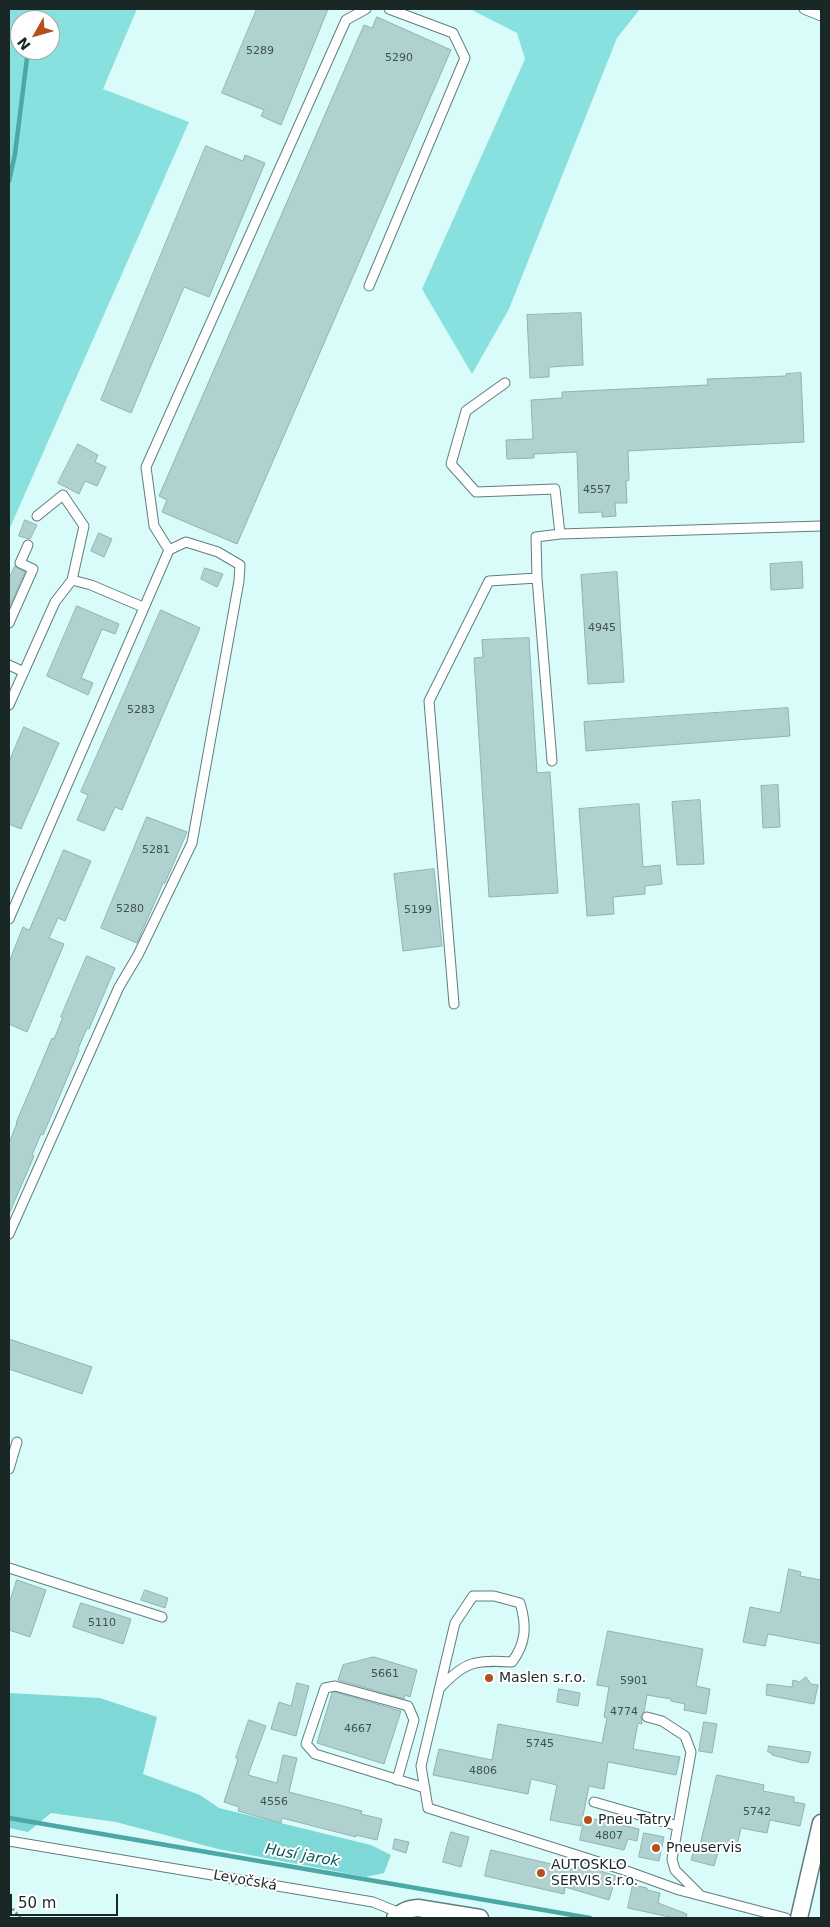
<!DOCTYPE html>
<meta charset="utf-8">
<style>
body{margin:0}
#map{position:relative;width:830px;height:1927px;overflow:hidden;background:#d9fcfb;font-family:"DejaVu Sans",sans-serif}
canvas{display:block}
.frame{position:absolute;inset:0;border:10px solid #1a2727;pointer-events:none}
.north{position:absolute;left:10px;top:10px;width:50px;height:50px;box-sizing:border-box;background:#fff;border:1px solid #a3a9a9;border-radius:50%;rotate:232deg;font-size:14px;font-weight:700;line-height:20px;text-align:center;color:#1a2727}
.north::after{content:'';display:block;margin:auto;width:18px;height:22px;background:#b4501c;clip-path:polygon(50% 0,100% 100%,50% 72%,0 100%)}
.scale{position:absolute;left:10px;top:1894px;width:108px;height:22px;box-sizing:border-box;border:2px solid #1a2727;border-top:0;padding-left:6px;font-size:15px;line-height:18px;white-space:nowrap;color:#1a2727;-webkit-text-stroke:4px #fff;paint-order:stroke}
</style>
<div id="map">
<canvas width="830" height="1927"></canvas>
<div class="frame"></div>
<div class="north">N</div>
<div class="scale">50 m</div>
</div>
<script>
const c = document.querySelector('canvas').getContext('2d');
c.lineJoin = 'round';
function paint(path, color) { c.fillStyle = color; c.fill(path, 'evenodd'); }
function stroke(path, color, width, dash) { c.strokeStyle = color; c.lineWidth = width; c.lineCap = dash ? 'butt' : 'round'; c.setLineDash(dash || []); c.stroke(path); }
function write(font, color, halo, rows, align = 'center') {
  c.font = font + ' "DejaVu Sans",sans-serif'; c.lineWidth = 4; c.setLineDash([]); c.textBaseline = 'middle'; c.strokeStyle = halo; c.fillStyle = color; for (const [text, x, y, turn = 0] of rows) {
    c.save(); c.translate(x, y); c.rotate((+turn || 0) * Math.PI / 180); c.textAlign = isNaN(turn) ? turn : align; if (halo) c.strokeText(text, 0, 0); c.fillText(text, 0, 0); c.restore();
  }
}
paint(new Path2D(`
 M9,9h128l-34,80 86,33 -180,408zM20,20h30v30h-30z
 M470,9h170l-23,29 -108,271 -37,65 -50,-85 103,-230 -8,-26z`), '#89e1df');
paint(new Path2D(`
 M9,1693l91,5 57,19 -14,57 57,21 19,13 152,37 20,10 -7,18 -18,4 -148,-28 -102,-27 -65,-9 -23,19 -19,-4z`), '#7dd8d6');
stroke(new Path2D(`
 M32,20l1,-11
 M9,181l6,-27 13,-104
 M9,1818l581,100`), '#4ba8a7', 4.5);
const building = new Path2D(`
 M257,9h71l-47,116 -20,-9 3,-6 -42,-17z
 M377,17l74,33 -214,494 -75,-32 5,-12 -8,-4 205,-471 8,3z
 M206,146l37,15 2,-6 20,8 -56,134 -25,-10 -53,126 -30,-13z
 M581,313l2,52 -34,2v10l-19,1 -3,-63z
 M801,373l3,69 -176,9 1,29 -3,1 1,22h-12l1,13 -14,1v-5l-23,1 -2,-61 -43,2v4l-27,1 -1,-19 27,-1 -2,-39 31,-2v-6l146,-7 -1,-6 79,-3v-2z
 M78,444l20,11 -3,7 11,5 -9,19 -12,-5 -6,13 -21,-11z
 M25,520l12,5 -7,14 -11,-3z
 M99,533l13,6 -8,18 -13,-6z
 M802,562l1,26 -32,2 -1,-26z
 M15,566l10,6 -16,36v-29z
 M205,568l18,6 -6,13 -16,-8z
 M617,572l7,110 -36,2 -7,-109z
 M77,606l42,18 -4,10 -13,-5 -21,49 12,5 -5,12 -41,-19z
 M161,610l39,18 -78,182 -7,-3 -11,24 -27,-11 11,-25 -7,-3z
 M529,638l8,135 13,-1 8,121 -69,4 -15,-239 9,-1 -1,-17z
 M788,708l2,28 -204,15 -2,-29z
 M24,727l35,16 -38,86 -12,-5v-62z
 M778,785l2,42 -17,1 -2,-42z
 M700,800l4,64 -27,1 -5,-63z
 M639,804l4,63 17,-2 2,19 -17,2v8l-32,3 1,17 -27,2 -8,-107z
 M147,817l40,15 -22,51h-2l-26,60 -36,-15z
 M64,850l27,11 -26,60 -7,-3 -9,20 15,6 -37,88 -18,-8v-62l14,-35 6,3z
 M434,869l8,77 -39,5 -9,-77z
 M87,956l28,12 -26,61 -2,-1 -9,21 1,1 -36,85 -2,-1 -9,21 2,1 -25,58v-71l8,-20h-1l36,-85 2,1 9,-22h-2z
 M9,1339l83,28 -10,27 -73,-25z
 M789,1569l12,3 -1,4 21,4v64l-53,-10 -3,12 -22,-4 7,-35 30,6z
 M17,1580l29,10 -16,47 -21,-7v-26z
 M145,1590l23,8 -3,10 -24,-8z
 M81,1603l50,16 -8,25 -50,-17z
 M608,1631l95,18 -7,37 14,3 -4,25 -22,-4 1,-6 -14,-3v-2l-24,-4 -3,17 -3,4 1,8 -4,-1 -5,26 47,8 -4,18 -68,-13 -4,27 -15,-3 -8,40 -31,-6 7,-35 -26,-6 -3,15 -95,-19 6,-26 53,11 6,-36 104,19 5,-25 -3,-1 5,-30 -12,-2z
 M374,1657l43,13 -7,27 -5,-2 -1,4 -66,-19 5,-15z
 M806,1677l5,7 7,1 -4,19 -48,-9 1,-11 25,3 1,-7 6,2z
 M297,1683l12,3 -13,50 -25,-7 8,-27 12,4z
 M559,1689l21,4 -2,13 -21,-4z
 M335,1692l66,19 -17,53 -67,-21 15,-50z
 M249,1720l17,6 -18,49 29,8 6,-28 14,3 -8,34 73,19 -1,3 21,5 -5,21 -21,-5v2l-74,-19 -1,5 -43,-12 1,-4 -15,-5 14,-43 -2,-1z
 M704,1722l13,2 -5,29 -13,-2z
 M769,1746l42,6 -3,11 -5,-1v1l-31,-8v-2l-4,-1z
 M717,1775l47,10 -1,6 31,6v5l11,2 -5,22 -30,-6 -3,13 -26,-5 -4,18 -16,-4 -7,24 -23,-6 4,-13 4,1z
 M585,1817l54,12 -2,12 -9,-2 -4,11 -44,-10z
 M451,1832l18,5 -8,30 -18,-5z
 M644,1833l20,4 -5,24 -20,-4z
 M395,1839l14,3 -3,11 -13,-4z
 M491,1850l86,20 2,-6 37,12 -7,24 -44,-13 -1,7 -79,-18z
 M633,1885l14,3v2l13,3 -2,10 29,11 -1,4h-12l-46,-10z`);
paint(building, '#afd1d0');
stroke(building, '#91b2b1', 1);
const service = new Path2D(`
 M804,9l17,7
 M369,286l96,-228 -12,-25 -64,-24
 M505,383l-39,28 -15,53 25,28 79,-3 5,45
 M37,516l26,-21 21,31 -12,54
 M169,550l-15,-24 -8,-59 200,-447 20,-11
 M9,623l24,-54 -13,-6 8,-18
 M9,665l15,7
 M9,705l46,-103 17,-22 19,5 52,22
 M552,761l-15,-183 -1,-41 24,-3 261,-8
 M9,919l160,-369 17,-8 32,10 22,13 -1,16 -47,262 -54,112 -19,32 -110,247
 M454,1004l-25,-303 60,-120 48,-3
 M9,1469l8,-27
 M9,1568l153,49
 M440,1688c25,-27 35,-28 72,-26 14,-19 15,-36 8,-59l-26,-7h-21l-18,27 -34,143 7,42 196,62 55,20 107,28
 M647,1717l15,4 23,15 6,16 -19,107 3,11 24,24
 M397,1780l17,-60 -6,-14 -73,-20 -10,2 -19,56 9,10 110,34
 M594,1802l84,24
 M9,1841l364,61 27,11`);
const minor = new Path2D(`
 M395,1918c7,-7 13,-9 23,-10l62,10
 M799,1918l22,-95`);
stroke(service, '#5f7f7e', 11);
stroke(minor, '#5f7f7e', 19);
stroke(new Path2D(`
 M9,1905l12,13`), '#799191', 2.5, [2.5, 2.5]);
stroke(service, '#fff', 9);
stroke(minor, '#fff', 16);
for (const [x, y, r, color] of [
 [489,1678,5,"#b4501c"],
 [588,1820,5,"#b4501c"],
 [656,1848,5,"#b4501c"],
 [541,1873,5,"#b4501c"]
]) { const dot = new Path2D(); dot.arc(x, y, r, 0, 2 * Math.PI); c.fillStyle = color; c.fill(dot); stroke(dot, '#fff', 2); }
write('11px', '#3f5251', null, [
 ["5289",260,51],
 ["5290",399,58],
 ["4557",597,490],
 ["4945",602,628],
 ["5283",141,710],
 ["5281",156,850],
 ["5280",130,909],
 ["5199",418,910],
 ["5110",102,1623],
 ["5661",385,1674],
 ["5901",634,1681],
 ["4774",624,1712],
 ["4667",358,1729],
 ["5745",540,1744],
 ["4806",483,1771],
 ["4556",274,1802],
 ["5742",757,1812],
 ["4807",609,1836]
]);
write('14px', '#1a2727', '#fff', [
 ["Maslen s.r.o.",499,1678],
 ["Pneu Tatry",598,1820],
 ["Pneuservis",666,1848],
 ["AUTOSKLO",551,1865],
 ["SERVIS s.r.o.",551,1881]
], 'left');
write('14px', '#1a2727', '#fff', [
 ["Levočská",245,1881,10]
]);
write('italic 15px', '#075a59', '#fff', [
 ["Husí jarok",302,1856,10]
]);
</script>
